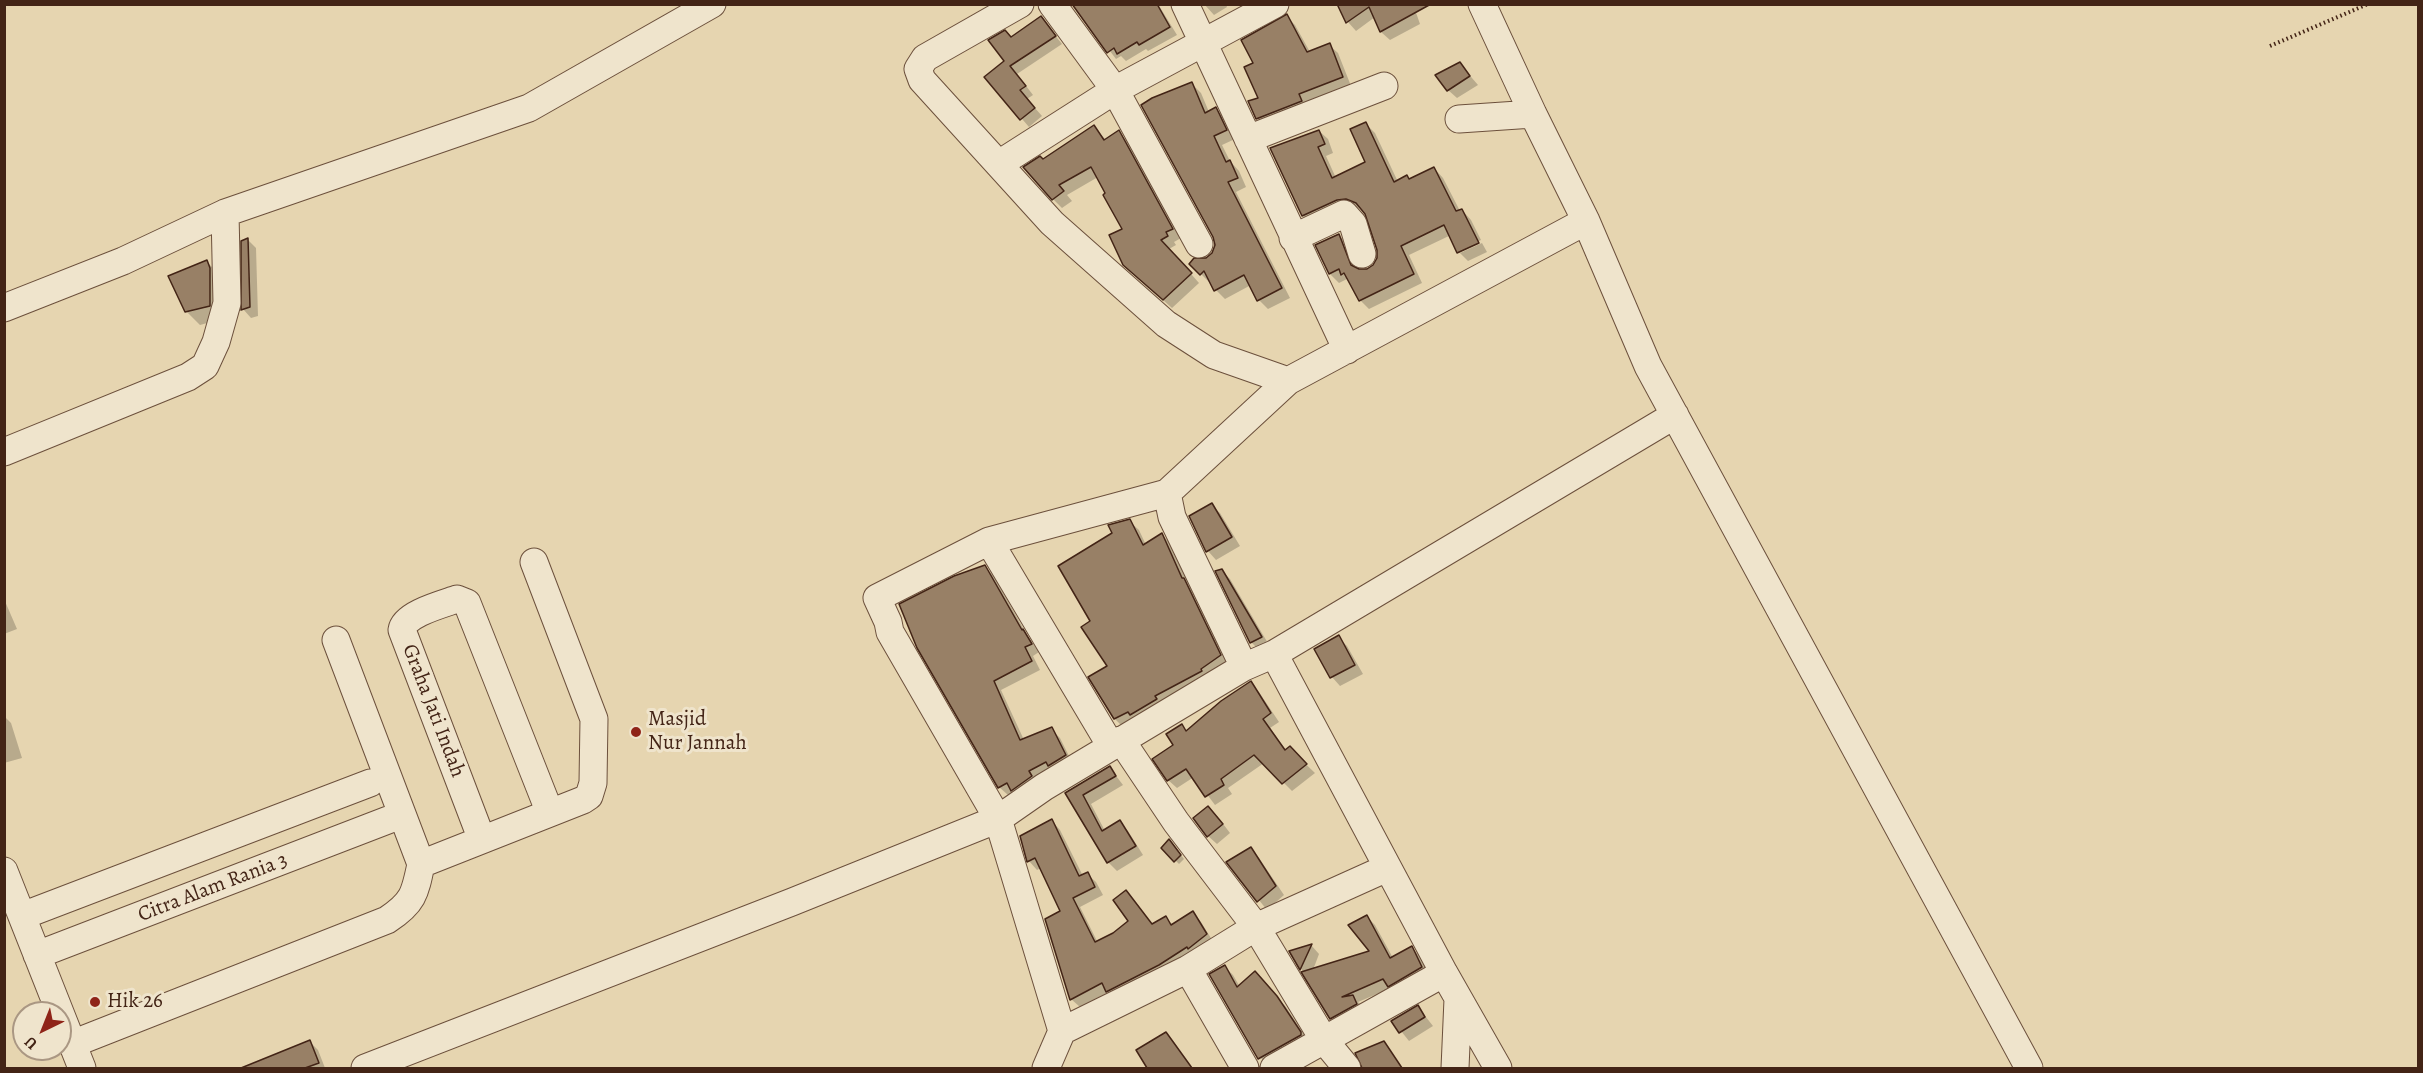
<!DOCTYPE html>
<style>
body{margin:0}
#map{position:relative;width:2423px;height:1073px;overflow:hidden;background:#e6d5b0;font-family:Alegreya,serif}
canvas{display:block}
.frame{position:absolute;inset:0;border:6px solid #432416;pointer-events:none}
.north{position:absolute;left:12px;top:1001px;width:60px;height:60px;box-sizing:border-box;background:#efe4cc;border:2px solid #aa9783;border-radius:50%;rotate:223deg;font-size:16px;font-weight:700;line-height:24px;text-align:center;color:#432416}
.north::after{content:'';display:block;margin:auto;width:21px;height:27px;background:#8f2418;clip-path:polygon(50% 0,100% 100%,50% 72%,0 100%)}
</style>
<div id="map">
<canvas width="2423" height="1073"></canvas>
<div class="frame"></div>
<div class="north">U</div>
</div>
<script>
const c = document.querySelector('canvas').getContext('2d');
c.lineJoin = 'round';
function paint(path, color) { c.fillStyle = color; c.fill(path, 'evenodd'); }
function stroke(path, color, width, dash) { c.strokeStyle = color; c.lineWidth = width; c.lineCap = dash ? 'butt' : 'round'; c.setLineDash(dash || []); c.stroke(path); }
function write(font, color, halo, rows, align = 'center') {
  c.font = font + ' Alegreya,serif'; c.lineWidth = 6; c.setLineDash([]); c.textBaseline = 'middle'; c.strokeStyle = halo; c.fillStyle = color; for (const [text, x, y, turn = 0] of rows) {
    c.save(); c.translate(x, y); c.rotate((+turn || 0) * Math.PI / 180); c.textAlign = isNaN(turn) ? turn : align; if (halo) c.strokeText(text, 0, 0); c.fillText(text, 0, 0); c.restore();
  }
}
paint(new Path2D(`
 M1074,4h84l19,31 -29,16 -2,-2 -20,12 -5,-5 -5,3z
 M1204,4h22l1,3 -13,8z
 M1339,4h74l7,20 -30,16 -9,-8 -6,-15 -19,14 -8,-9z
 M1286,16l9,9 15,27 19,-7 9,8 13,33 -85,41 -9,-9 3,-19 -5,-35z
 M1041,18l21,26 -45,30 16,21 -6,4 15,17 -13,11 -43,-50 20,-16 5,-23z
 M1460,64l18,21 -21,13 -9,-8z
 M1192,84l9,9 8,19 7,-3 9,9 10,21 -13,6 8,16 9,10 7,16 -10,5 54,106 -22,11 -9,-9 -8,-15 -26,14 -9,-9 -5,-9 -1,2 -19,-19 16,-4 6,-6 3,-9z
 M1366,124l9,9 23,49 12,-2 24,-12 9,10 17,33 2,-1 9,10 10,20 -21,10v3l22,-10 5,9 -19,9 -9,-9 -8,-17 -42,20 13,28 -53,26 -9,-9 -13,-21 -8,4 -9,-9 -13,-28 22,-11 9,10 10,25h10l6,-4 5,-7v-9l-14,-39 -8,-4 -10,1 -35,17 -9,-9 -31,-67 46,-19 10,9 5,14 -7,3 10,22 31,-15z
 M1094,127l12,13 13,-8 8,9 54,97 -7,4 2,3 -7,4 30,34 -27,25 -38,-34 -10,-44 -26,-53 -31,18 5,6 -10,7 -9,-9 -10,-38z
 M248,240l8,8 2,68 -7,2 -8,-9z
 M207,262l13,13 2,44 -22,6 -14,-14z
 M1211,505l9,8 20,33 -24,14 -8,-9 -17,-34z
 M1129,521l10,9 7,15 16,-10 9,9 18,41 4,4 36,76 -105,63 -9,-9 -6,-53 -17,-44 22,-88z
 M984,566l9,9 34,60 12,17 -6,4 7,14 -39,20 23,50 27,-11 9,9 13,26 -65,31 -9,-8z
 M1222,571l8,8 39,66 -10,5 -8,-8z
 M4,599l13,30 -13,5z
 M1338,637l9,9 16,28 -23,12 -8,-9 -16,-28z
 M1250,683l9,9 20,30 -9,6 16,22 3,-2 26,25 -23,18 -28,-28 -36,25 4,6 -17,11 -21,-28 -17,11 -9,-8 13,-54 6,5z
 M4,716l7,7 11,35 -18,5z
 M1110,768l13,17 -32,19 14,27 15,-9 8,9 15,24 -26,16 -9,-9 -41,-68z
 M1217,816l13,17 -13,11 -9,-8z
 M1052,821l8,9 23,46 4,-2 9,8 7,13 -23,12 18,36 15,-8 18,-14 -5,-29 27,33 13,-7 7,7 20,-12 8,9 13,21 -98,56 -7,-7 -29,15 -9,-8 -9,-87 -21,-44 -4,2 -8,-9 -8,-24z
 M1173,845l11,14 -5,5 -16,-16z
 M1251,849l8,9 25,37 -17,15 -39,-48z
 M1367,917l8,8 18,33 18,-11 9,9 10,20 -39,12 -33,14 3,3 -22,22 -8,-9 -40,-66 20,-7 8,9 -6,16 59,-18z
 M1225,967l8,8 7,12 23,-5 23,25 23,35 -40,24 -9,-9z
 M1418,1007l15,19 -24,15 -16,-20z
 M1166,1034l8,8 17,26h-42l-11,-18z
 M310,1042l8,8 7,18h-63l-2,-6z
 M1383,1043l20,25h-40l1,-3z`), '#0003');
const building = new Path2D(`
 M1072,4h85l13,23 -31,18 -2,-3 -20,12 -3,-6 -7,5z
 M1337,4h94l-51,28 -11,-25 -23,16z
 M1287,14l20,38 23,-9 13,34 -44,17 3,7 -46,18 -8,-18 10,-3 -14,-31 9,-4 -12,-23z
 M1041,16l15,20 -46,30 16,20 -6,4 15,18 -15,12 -36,-43 20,-16 -16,-21 17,-10 6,7z
 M1460,62l10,14 -23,15 -12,-16z
 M1192,82l13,31 11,-6 11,23 -13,6 12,26 4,-2 8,18 -10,4 54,106 -25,13 -13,-26 -30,16 -10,-20 -4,4 -11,-11 5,-6h12l6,-5 3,-8 -2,-8 -72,-132 11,-7z
 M1366,122l28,60 13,-7 2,4 25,-12 22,44 6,-2 17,34 -22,10 -13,-28 -43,21 13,28 -55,27 -15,-28 -3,2 -2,-6 -10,5 -14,-29 24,-11 12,31 8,4h8l6,-4 4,-7v-8l-12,-36 -9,-11 -10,-4 -9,1 -35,16 -32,-68 49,-18 6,14 -7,3 14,31 33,-16 -15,-33z
 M1094,125l10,15 15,-10 54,99 -7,3 2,4 -7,4 31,33 -29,27 -40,-35 -14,-30 13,-6 -19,-34 2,-2 -14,-26 -32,18 5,6 -12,9 -29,-33 17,-11 3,3z
 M248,238l2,69 -9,3v-69z
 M207,260l3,8v38l-25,6 -17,-36z
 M1212,503l20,34 -26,15 -17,-36z
 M1130,519l13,26 19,-12 20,45h2l37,77 -20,14 1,2 -47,25 2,3 -27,16 -2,-3 -14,7 -26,-42 19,-11 -26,-39 9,-6 -32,-55 54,-33 -4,-8z
 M985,565l37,65 1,-1 9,15 -7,3 7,14 -38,20 26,59 32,-13 14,28 -18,11 -2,-4 -17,9 3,5 -21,15 -4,-8 -9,5 -81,-140 -18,-44 55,-28z
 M1222,569l40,68 -12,6 -35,-72z
 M1339,635l16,30 -25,13 -16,-29z
 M1251,681l20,32 -8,6 22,31 5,-4 17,18 -25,20 -28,-29 -33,24 3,6 -19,12 -19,-28 -19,12 -15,-22 21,-14 -7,-11 16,-10 4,7 35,-30z
 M1110,766l6,10 -33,19 19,36 18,-11 16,26 -29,17 -42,-70z
 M1208,806l15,18 -16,13 -14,-19z
 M1052,819l27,57 9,-4 7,15 -22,11 22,44 18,-9 15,-12 -15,-21 13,-10 26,34 14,-8 5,9 22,-14 14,23 -19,15 -1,-2 -28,18 -53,27 -4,-9 -32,17 -25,-81 15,-8 -25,-53 -8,4 -7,-26z
 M1169,839l12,16 -7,7 -13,-14z
 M1251,847l25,39 -19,16 -31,-40z
 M1367,915l23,43 22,-12 10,21 -34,20 -5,-8 -41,18 11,-2 4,9 -27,15 -29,-47 68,-21 -21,-26z
 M1312,944l-12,26 -11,-19z
 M1225,965l12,22 18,-16 22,25 24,36v3l-43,24 -49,-85z
 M1418,1005l7,12 -26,16 -8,-12z
 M1166,1032l26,36h-45l-11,-18z
 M310,1040l9,23 -14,5h-64z
 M1384,1041l18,27h-40l-7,-15z`);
paint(building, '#988066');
stroke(building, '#432416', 1.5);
const minor = new Path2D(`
 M1020,4l-95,54 -7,11 4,11 130,143 114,101 48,31 74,26
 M1052,4l63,86 84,154
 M1185,4l162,346
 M1482,4l51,110 53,107 62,145 381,702
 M1459,119l74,-5
 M1248,139l136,-53
 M999,164l116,-74 160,-86
 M1293,238l51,-24 9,10 9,30
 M4,308l119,-47 102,-48 304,-105 183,-104
 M4,452l184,-75 17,-11 11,-24 11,-39 -2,-90
 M989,541l122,205
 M1274,654l170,319 54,95
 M1244,667l-72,-150 -5,-24 121,-112 298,-160
 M1121,740l55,82 80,105 68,113 23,28
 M482,840l-80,-210c2,-16 41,-26 55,-31l10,4 83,210
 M421,864l162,-64 6,-4 4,-13 1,-64 -60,-157
 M4,871l78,197
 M22,916l348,-133
 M37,955l351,-135
 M1188,969l57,99
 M1062,1031l126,-62 68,-42 131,-59
 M72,1044l315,-124c26,-17 28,-26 34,-56l-85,-224
 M365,1068l427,-166 206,-83 46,-32 200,-120 30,-13 401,-239
 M1046,1068l16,-37 -64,-212 -108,-187 -2,-10 -11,-24 112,-57 178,-48
 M1274,1068l170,-95
 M1455,1068l3,-69`);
stroke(minor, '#6c503c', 29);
stroke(new Path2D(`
 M2270,46l98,-42`), '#432416', 4, [1.5, 3]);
stroke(minor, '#efe4cc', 27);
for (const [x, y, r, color] of [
 [636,732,6,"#8f2418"],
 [95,1002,6,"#8f2418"]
]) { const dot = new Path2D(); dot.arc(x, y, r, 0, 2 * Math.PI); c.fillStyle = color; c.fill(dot); stroke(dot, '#efe4cc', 2); }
write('21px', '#432416', '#efe4cc', [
 ["Graha Jati Indah",433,711,69],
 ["Citra Alam Rania 3",213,888,-21]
]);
write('21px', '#432416', '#efe4cc', [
 ["Masjid",648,720],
 ["Nur Jannah",648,744],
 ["Hik 26",107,1002]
], 'left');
</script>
